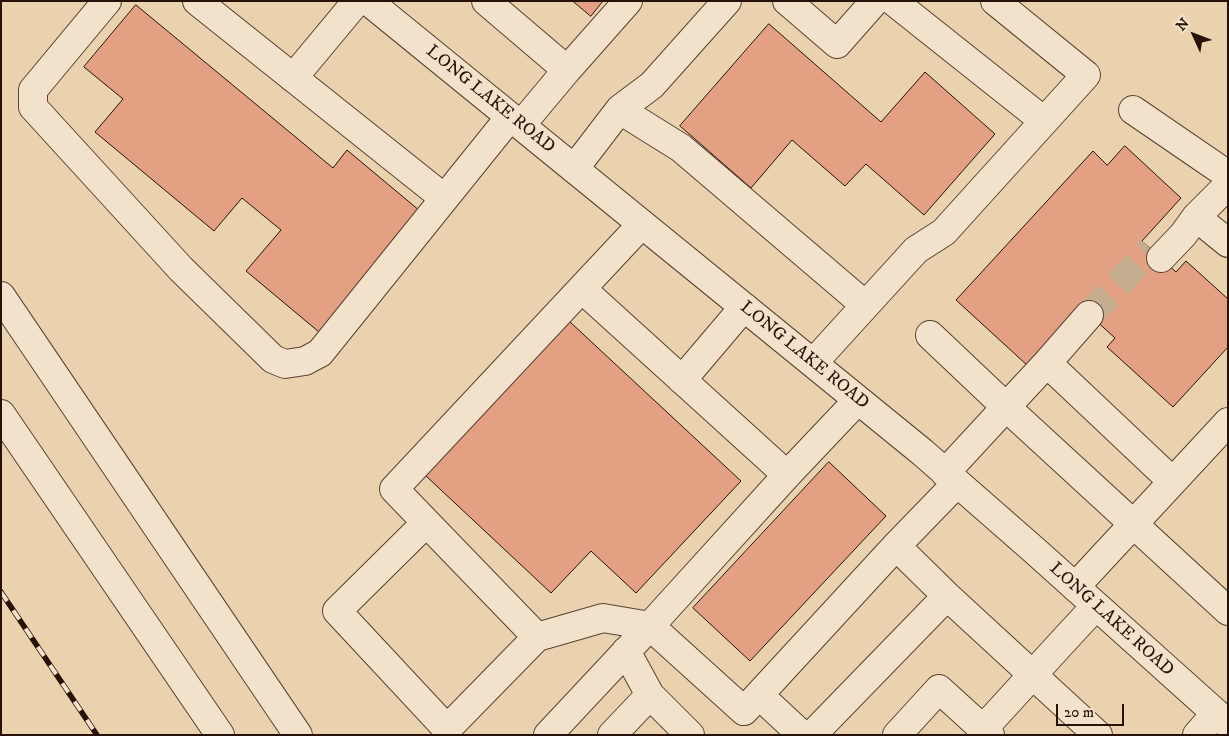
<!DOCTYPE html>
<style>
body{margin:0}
#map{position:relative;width:1229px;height:736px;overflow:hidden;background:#ebd2af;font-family:"IM FELL DW Pica",serif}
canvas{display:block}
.frame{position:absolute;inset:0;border:2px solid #271208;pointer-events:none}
.north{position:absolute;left:1169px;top:10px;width:50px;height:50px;-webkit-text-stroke:4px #f2e2cb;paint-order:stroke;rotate:313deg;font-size:14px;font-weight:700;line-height:20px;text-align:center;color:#271208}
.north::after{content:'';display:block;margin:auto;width:18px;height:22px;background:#271208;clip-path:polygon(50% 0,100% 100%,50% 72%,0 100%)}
.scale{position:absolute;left:1056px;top:704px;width:68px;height:22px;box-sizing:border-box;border:2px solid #271208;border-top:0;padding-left:6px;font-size:15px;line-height:18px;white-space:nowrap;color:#271208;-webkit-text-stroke:4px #f2e2cb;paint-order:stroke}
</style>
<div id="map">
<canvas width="1229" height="736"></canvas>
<div class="frame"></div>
<div class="north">N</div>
<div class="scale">20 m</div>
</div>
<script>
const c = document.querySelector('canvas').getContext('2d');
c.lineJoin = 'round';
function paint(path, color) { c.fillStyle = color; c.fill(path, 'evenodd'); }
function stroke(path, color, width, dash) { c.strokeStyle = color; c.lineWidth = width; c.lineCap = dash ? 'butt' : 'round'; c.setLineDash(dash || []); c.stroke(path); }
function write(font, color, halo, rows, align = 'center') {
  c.font = font + ' "IM FELL DW Pica",serif'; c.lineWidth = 4.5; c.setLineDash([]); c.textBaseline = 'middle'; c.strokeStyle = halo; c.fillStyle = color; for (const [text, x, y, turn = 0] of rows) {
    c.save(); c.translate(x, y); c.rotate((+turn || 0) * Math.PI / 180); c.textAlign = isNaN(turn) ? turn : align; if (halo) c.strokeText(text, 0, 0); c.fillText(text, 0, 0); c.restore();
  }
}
const building = new Path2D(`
 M573,1h30l-12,15z
 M136,5l197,163 14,-18 73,61 -101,121 -73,-61 35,-41 -39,-32 -28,33 -119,-99 28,-33 -39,-32z
 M769,24l112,98 44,-50 70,62 -71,81 -58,-51 -21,22 -53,-46 -41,48 -71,-62z
 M1125,146l56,52 -39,43 34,31 10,-11 42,38v48l-55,60 -66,-60 8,-9 -33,-30 -54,58 -72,-66 137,-149 14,14z
 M569,321l172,160 -105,112 -45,-42 -40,42 -126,-118z
 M829,462l57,54 -136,145 -57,-53z`);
paint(building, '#e4a082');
stroke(building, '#271208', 1);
stroke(new Path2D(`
 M1089,315l62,-66`), '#c4ac8e', 28, [28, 14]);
const minor = new Path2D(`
 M107,1l-74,89v17l148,162 92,90 12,5 20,-3 15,-8 190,-236
 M197,1l247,197
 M368,1l554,451 112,98 194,174
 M486,1l81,69
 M787,1l50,43 38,-43
 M893,1l151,120
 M293,78l64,-77
 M620,110l61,38 184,157
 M1133,110l95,65
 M521,125l46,-55 61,-69
 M574,169l46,-60 32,-24 75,-84
 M1196,217l32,26
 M642,224l-248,265 143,148 66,-19 47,8
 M1161,258l22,-23 13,-18 32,-32
 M582,289l205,186
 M1,296l297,439
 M930,335l76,72 41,-44 125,118
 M813,363l103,-113 28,-18 142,-157 -91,-74
 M1047,363l42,-48
 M682,380l62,-73
 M858,400l-71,75 -137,151 94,85 152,-165 51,50 151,139
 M1,414l219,321
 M945,473l61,-66 222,204
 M426,523l-89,88 110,118 90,-92
 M896,546l61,-63
 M1075,587l153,-165
 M626,651l24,44 40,40
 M759,695l43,40
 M548,735l102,-109
 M612,735l38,-40
 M812,735l135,-139
 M897,735l42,-46 44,40 -2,6
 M990,735l-7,-6c38,-41 75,-83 113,-123
 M1197,735l19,-22`);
stroke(minor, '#584232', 30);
stroke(minor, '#f2e2cb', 28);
const rail = new Path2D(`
 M1,592l96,143`);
stroke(rail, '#271208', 5.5);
stroke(rail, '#f2e2cb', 4, [11]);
write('18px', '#271208', '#f2e2cb', [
 ["LONG LAKE ROAD",490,100,39],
 ["LONG LAKE ROAD",804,356,39],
 ["LONG LAKE ROAD",1111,620,42]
]);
</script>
